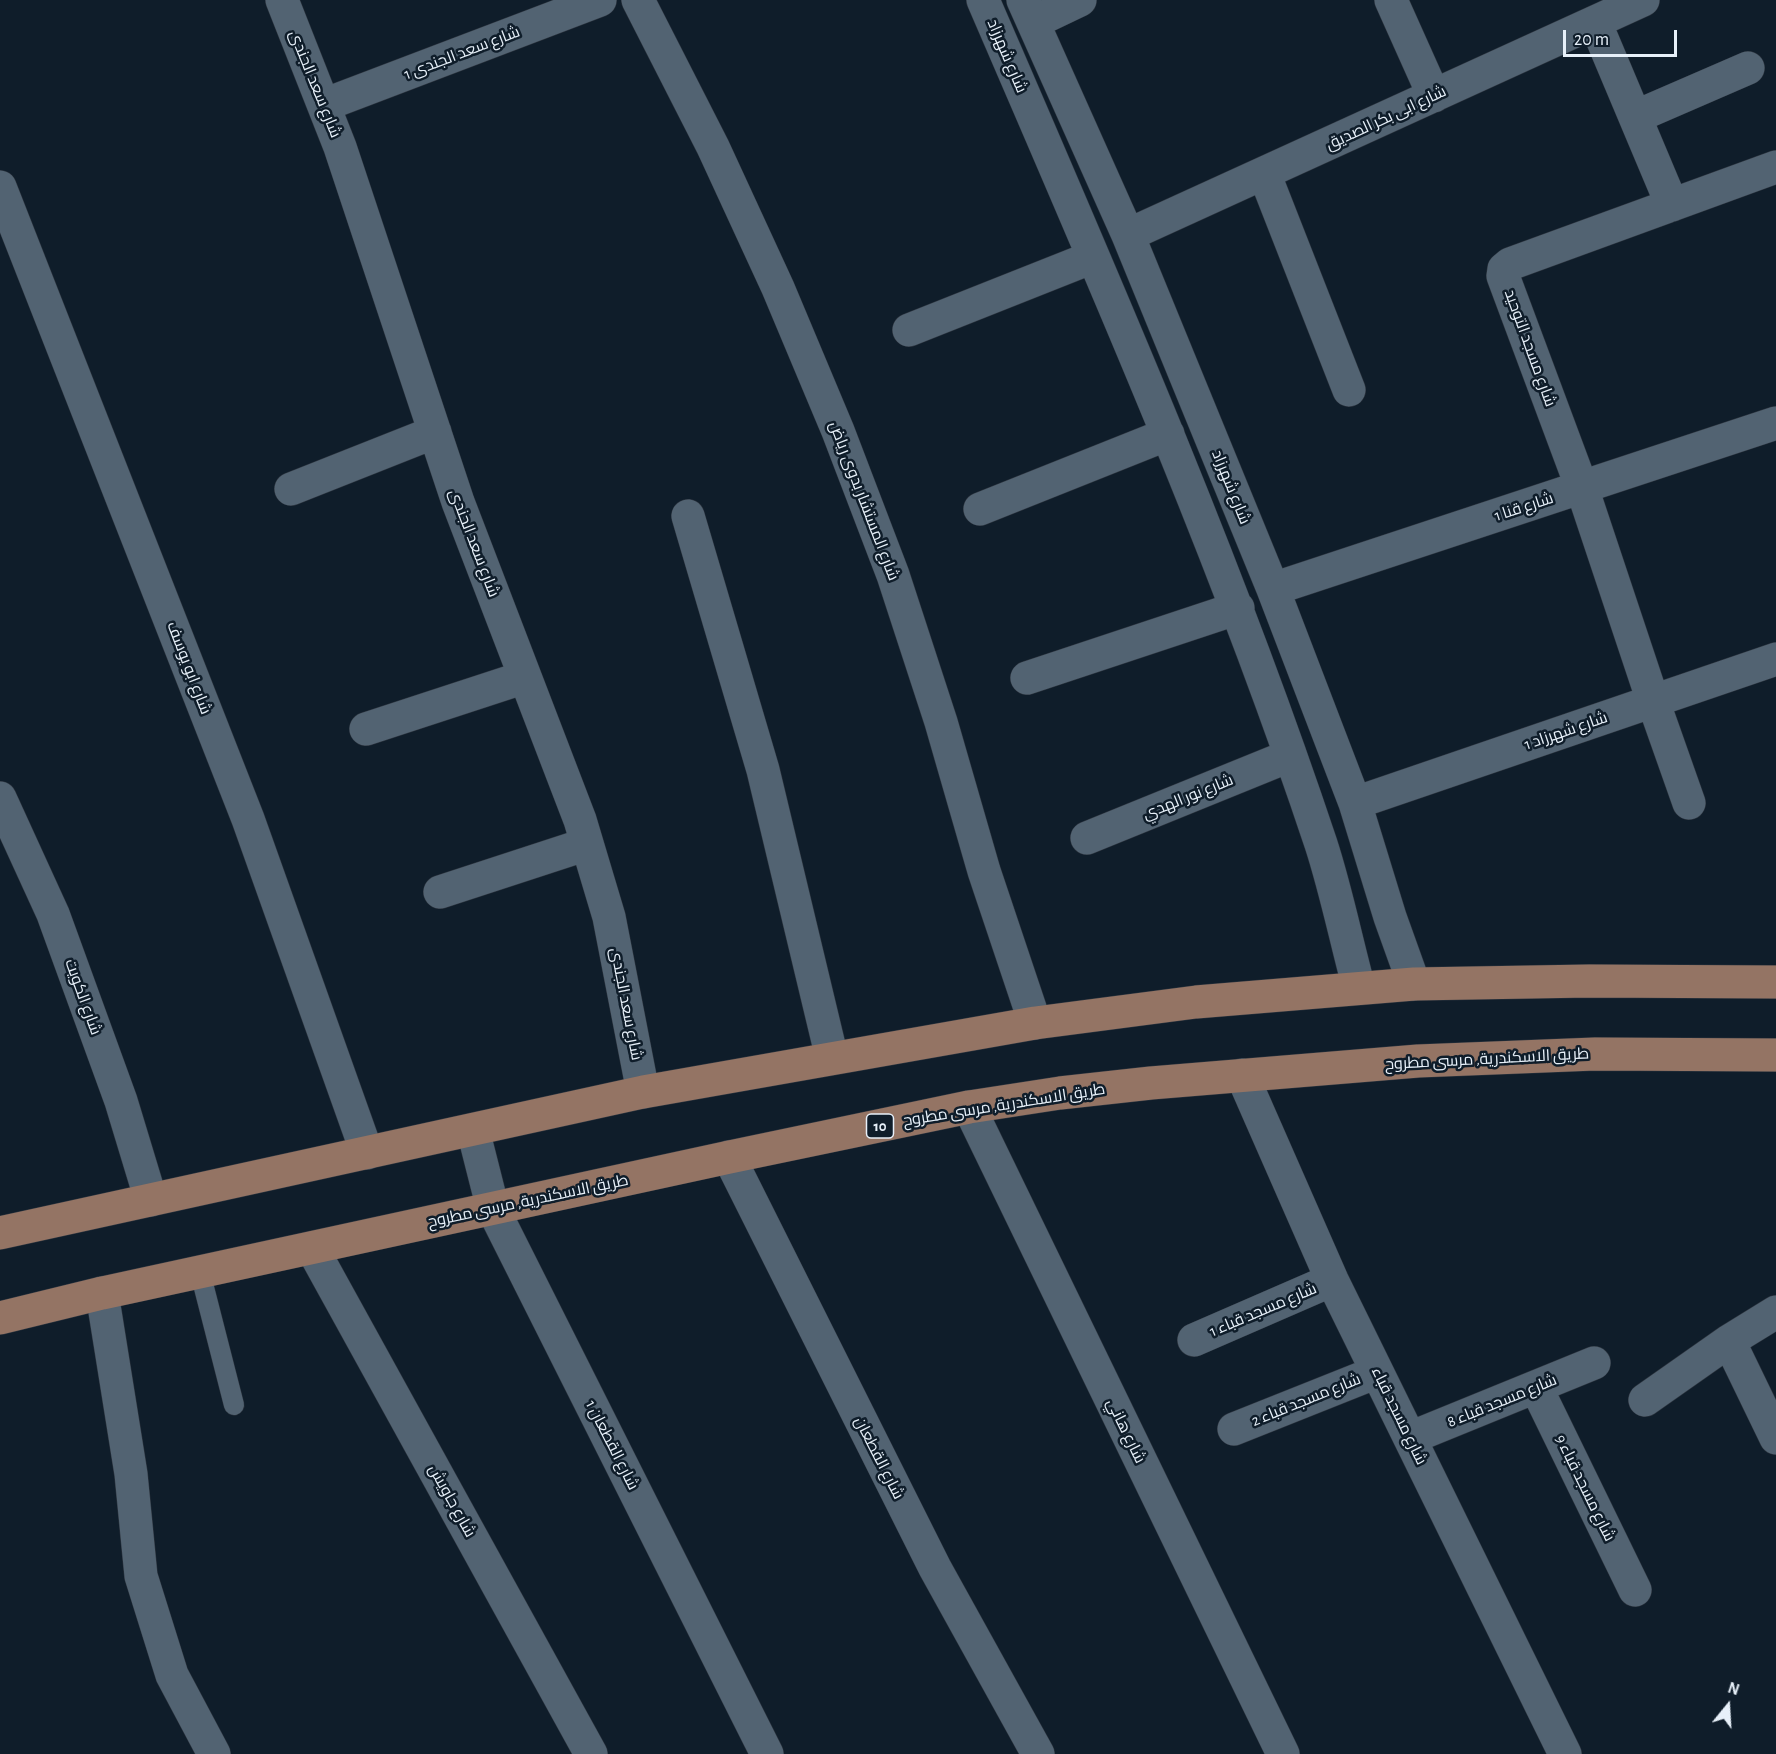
<!DOCTYPE html>
<meta charset="utf-8">
<style>
body{margin:0}
#map{position:relative;width:1776px;height:1754px;overflow:hidden;background:#0f1d2a;font-family:"Alegreya Sans",sans-serif}
canvas{display:block}
.north{position:absolute;left:1698px;top:1676px;width:60px;height:60px;-webkit-text-stroke:4px #0f1d2a;paint-order:stroke;rotate:18deg;font-size:16px;font-weight:700;line-height:24px;text-align:center;color:#e7f0f9}
.north::after{content:'';display:block;margin:auto;width:21px;height:27px;background:#e7f0f9;clip-path:polygon(50% 0,100% 100%,50% 72%,0 100%)}
.scale{position:absolute;left:1563px;top:30px;width:114px;height:27px;box-sizing:border-box;border:3px solid #e7f0f9;border-top:0;padding-left:8px;font-size:18px;line-height:21px;white-space:nowrap;color:#e7f0f9;-webkit-text-stroke:4px #0f1d2a;paint-order:stroke}
</style>
<div id="map">
<canvas width="1776" height="1754"></canvas>
<div class="north">N</div>
<div class="scale">20 m</div>
</div>
<script>
const c = document.querySelector('canvas').getContext('2d');
c.lineJoin = 'round';
function stroke(path, color, width, dash) { c.strokeStyle = color; c.lineWidth = width; c.lineCap = dash ? 'butt' : 'round'; c.setLineDash(dash || []); c.stroke(path); }
function write(font, color, halo, rows, align = 'center') {
  c.font = font + ' "Alegreya Sans",Cairo,sans-serif'; c.lineWidth = 5; c.setLineDash([]); c.textBaseline = 'middle'; c.strokeStyle = halo; c.fillStyle = color; for (const [text, x, y, turn = 0] of rows) {
    c.save(); c.translate(x, y); c.rotate((+turn || 0) * Math.PI / 180); c.textAlign = isNaN(turn) ? turn : align; if (halo) c.strokeText(text, 0, 0); c.fillText(text, 0, 0); c.restore();
  }
}
const service = new Path2D(`
 M200,1272l34,133`);
const minor = new Path2D(`
 M282,0l58,147 118,355 122,318 29,97 34,175
 M638,0l75,147 65,141 60,143 55,144 48,147 43,149 51,152
 M983,0c120,278 242,556 338,844 15,46 25,96 38,144
 M1023,0l105,235 145,354 82,214 35,114 24,67
 M1391,0l43,96
 M1034,22l46,-22
 M1595,22l77,183
 M324,105l276,-105
 M1635,117l113,-49
 M1264,173l85,217
 M0,187l248,632 119,334
 M1128,235l515,-235
 M909,330l184,-73
 M291,489l144,-57
 M980,509l188,-75
 M688,516l75,254 69,288
 M1273,589l503,-166
 M1027,678l211,-70
 M366,729l159,-52
 M0,798l53,116 68,187 30,99
 M1355,803l421,-144
 M1689,803l-36,-102 -71,-213 -79,-212 1,-7 6,-5 266,-97
 M1087,838l202,-82
 M440,892l147,-48
 M1242,1075l90,205 233,474
 M969,1107l314,647
 M473,1130l20,79 274,545
 M729,1157l206,411 103,186
 M312,1248l279,506
 M102,1293l29,181 10,102 31,99 42,79
 M1194,1340l138,-60
 M1729,1341l47,97
 M1536,1387l99,203
 M1645,1400l84,-59 47,-29
 M1234,1429l143,-57
 M1410,1438l184,-75`);
const primary = new Path2D(`
 M0,1233l643,-141 392,-69 161,-21 218,-18 175,-3 187,1
 M0,1318l102,-25 627,-136 240,-50 91,-14 91,-10 267,-22 177,-7 181,1`);
stroke(service, '#2e3640', 21);
stroke(minor, '#2e3640', 34);
stroke(primary, '#2e3640', 34);
stroke(service, '#526372', 20);
stroke(minor, '#526372', 33);
stroke(primary, '#947464', 33);
for (const [x, y, w] of [
 [880,1126,27]
]) { const box = new Path2D(); box.roundRect(x - w / 2, y - 12, w, 24, 4.5); c.fillStyle = '#0f1d2a'; c.fill(box); stroke(box, '#e7f0f9', 1.5); }
write('bold 15px', '#e7f0f9', null, [
 ["10",880,1126]
]);
write('16px', '#e7f0f9', '#0f1d2a', [
 ["شارع سعد الجندى 1",462,53,-21],
 ["شارع شهرزاد",1007,56,67],
 ["شارع سعد الجندى",315,84,68],
 ["شارع ابى بكر الصديق",1386,118,-25],
 ["شارع مسجد التوحيد",1530,348,70],
 ["شارع شهرزاد",1231,487,68],
 ["شارع المستشار بدوى رياض",864,501,69],
 ["شارع قنا 1",1524,507,-18],
 ["شارع سعد الجندى",474,543,69],
 ["شارع ابو يوسف",189,668,69],
 ["شارع شهرزاد 1",1566,731,-19],
 ["شارع نور الهدي",1188,797,-22],
 ["شارع الكويت",83,997,70],
 ["شارع سعد الجندى",626,1004,79],
 ["طريق الاسكندرية, مرسى مطروح",1487,1059,-3],
 ["طريق الاسكندرية, مرسى مطروح",1004,1105,-9],
 ["طريق الاسكندرية, مرسى مطروح",528,1201,-12],
 ["شارع مسجد قباء 1",1263,1310,-23],
 ["شارع مسجد قباء 2",1306,1400,-22],
 ["شارع مسجد قباء 8",1502,1401,-22],
 ["شارع مسجد قباء",1399,1416,64],
 ["شارع هاني",1126,1431,64],
 ["شارع القطعان 1",612,1445,63],
 ["شارع القطعان",879,1458,63],
 ["شارع مسجد قباء 9",1585,1488,64],
 ["شارع جاويش",452,1501,61]
]);
</script>
